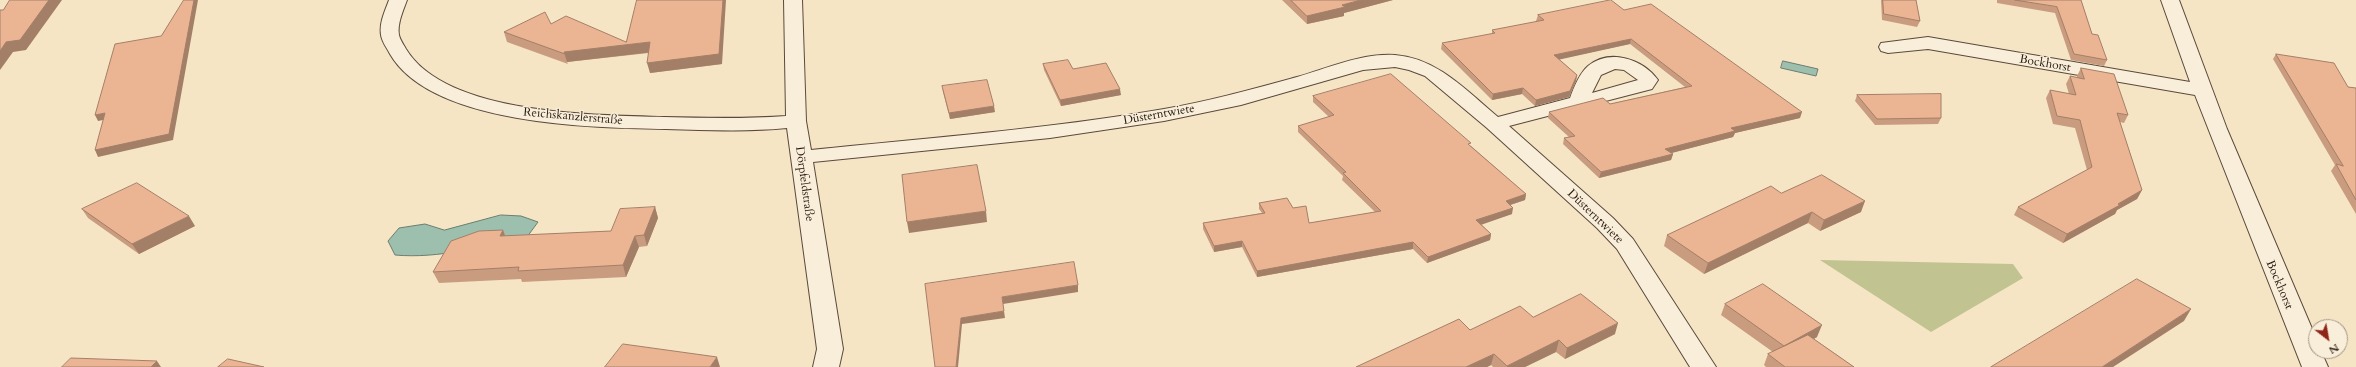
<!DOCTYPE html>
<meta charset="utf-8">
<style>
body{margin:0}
#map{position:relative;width:2356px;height:367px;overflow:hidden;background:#f5e5c5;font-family:Cardo,serif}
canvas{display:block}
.north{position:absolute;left:2308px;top:319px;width:40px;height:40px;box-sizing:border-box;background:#f8eed9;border:1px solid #a49888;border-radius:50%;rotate:149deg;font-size:11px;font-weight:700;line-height:16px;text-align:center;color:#26170e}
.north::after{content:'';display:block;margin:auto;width:14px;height:18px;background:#8f2418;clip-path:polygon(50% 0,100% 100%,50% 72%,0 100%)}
</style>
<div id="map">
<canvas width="2356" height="367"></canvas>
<div class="north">N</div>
</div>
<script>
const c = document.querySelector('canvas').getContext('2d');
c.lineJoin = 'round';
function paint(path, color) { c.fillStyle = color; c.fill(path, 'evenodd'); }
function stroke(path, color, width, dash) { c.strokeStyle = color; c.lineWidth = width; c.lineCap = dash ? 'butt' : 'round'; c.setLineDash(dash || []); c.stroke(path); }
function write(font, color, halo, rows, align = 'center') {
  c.font = font + ' Cardo,serif'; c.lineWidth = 3; c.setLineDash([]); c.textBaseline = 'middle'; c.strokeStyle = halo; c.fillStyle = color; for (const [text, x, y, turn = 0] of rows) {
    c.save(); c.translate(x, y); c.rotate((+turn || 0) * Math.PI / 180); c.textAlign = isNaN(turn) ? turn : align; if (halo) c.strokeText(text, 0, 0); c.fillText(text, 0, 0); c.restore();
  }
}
paint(new Path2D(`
 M1820,260l193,4 10,14 -92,54z`), '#c1c391');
const water = new Path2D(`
 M1783,61l35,8 -2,7 -35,-8z
 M501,215l20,1 17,6 -11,15c-43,9 -88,22 -132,18l-7,-14 11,-13 26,-4 19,6z`);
paint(water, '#9dc0ae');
stroke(water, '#6d7c6e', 1);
const minor = new Path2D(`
 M389,0h18c-4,11 -10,24 -8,35 1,5 5,10 7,14 40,66 189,66 258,68 41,1 81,2 122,-1l-2,-116h18l4,121 5,29c118,-12 237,-21 353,-41 46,-8 89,-20 133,-32 31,-9 65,-24 98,-22 42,3 72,36 103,62l72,-19c4,-11 9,-24 18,-32 22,-18 55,-7 70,14l-6,9 -143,37 104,92 20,21 83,128h-26l-73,-118 -20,-21 -110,-100 -62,-52 -16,-6 -14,-3 -32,3 -122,35 -77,16 -114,17 -237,24 30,187 -4,18h-26l4,-18 -30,-221c-40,4 -81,2 -121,1 -73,-1 -235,-4 -276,-75 -3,-6 -8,-12 -9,-19 -2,-12 4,-24 8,-35zM1615,69l9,1 14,10 -46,13 9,-18z
 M2161,0h18l48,129 89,209v13h5l7,16h-26l-107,-272 -267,-46 -40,4 -7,-2 -2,-4 2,-4 47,-6 262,45z`);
stroke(minor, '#5a4a3c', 2);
paint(minor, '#f8eed9');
paint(new Path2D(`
 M1282,0h111l-49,13v3l-37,8z
 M1881,0h35l4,21 -3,6 -35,-7z
 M1997,0h84l11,34 15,26 -3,6 -33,-6 -16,-47 -58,-10z
 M1624,10l176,108 -65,15 -2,4 -62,16 2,1 -2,6 -72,18 -36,-34 1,-6 5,-1 -21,-19 1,-6 61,-8 75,-17 -55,-43 -71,15 18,16 -1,6 -7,16 -34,9 -13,-12 -30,6 -51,-51 1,-6 50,-9v-4l45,-8 -1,-1 2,-6z
 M551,24l75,18 96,22 -72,9 -1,-20 -82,9 1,2 -61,-22 -3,-10z
 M2276,54l72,33 8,1v126l-25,-43 4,-6 -62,-106z
 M1043,64l30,5 48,26 -60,11 -17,-36z
 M2081,68l47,47 -4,8 -4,-1 22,68 -5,9 -20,11 -2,4 -52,29 -49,-28 4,-8 69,-37 -12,-42 -22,-4 -7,-26 4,-8 19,4 -3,-10 4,-8 7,2v-2z
 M942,86l53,26 -45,7 -7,-27z
 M1857,95l84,23 -3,6 -63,1 -20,-24z
 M1313,96l158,50 55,48 -1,6 -15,5 2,9 -31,10 10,10 -1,6 -63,23 -14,-14 -156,28 -15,-30 -28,5 -11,-23v-6l59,-10 -3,-4v-6l34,5 16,15 66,-11 -33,-32 1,-4 -45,-44v-6l31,-9 -16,-15z
 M1781,193l80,19 -41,19 -12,-8 -104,51 -40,-28 3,-11z
 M655,207l3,11 -11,28 -8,1 -13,30 -104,5 -1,-3 -82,4 -6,-11 70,-42 2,6 106,-5z
 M82,209l113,17 -56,28 -51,-36z
 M1725,304l92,33 -3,2 40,28h-88l-2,-2 4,-11 5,-2 -52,-37z
 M1533,317l82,17 -50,25 -9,-7 -31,15h-32l-2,-2 -4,2h-131l114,-37z`), '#ca9c7f');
paint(new Path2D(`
 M49,0h13l-36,50 -13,2 -13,18v-19l6,-9z
 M194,0h4l-25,140 -75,17 -3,-7z
 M723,0h3l-4,64 -72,9 -3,-10z
 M1361,0h32l-49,13v3l-37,8v-8l35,-11z
 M1631,39l-1,5 -77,17 1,-6z
 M650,42l3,10 -86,10 -3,-10z
 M1577,75l-1,6 -7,16 -34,9 1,-6z
 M1523,88l-1,6 -30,6 1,-6z
 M1120,89l1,6 -60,11 -1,-6z
 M994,106l1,6 -45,7 -1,-6z
 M1802,112l-2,6 -65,15 -2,4 -69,18 1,-6 66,-21z
 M105,113l3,6 -10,2 -3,-6z
 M1673,154l-2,6 -72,18 2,-6z
 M2142,190l-5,9 -20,11 -2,4 -52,29 4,-9 51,-30z
 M1526,194l-1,6 -21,7 2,-6z
 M1865,201l-4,11 -41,19 4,-11z
 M655,207l3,11 -11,28 -3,-11z
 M1513,208l-1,6 -37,13 1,-7z
 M986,211l1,11 -78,11 -2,-11z
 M1812,212l-4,11 -104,51 4,-11z
 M189,216l6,10 -56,28 -7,-10z
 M503,230l4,11 -7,-5z
 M1491,234l-1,6 -63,23 1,-6z
 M635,236l4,11 -13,30 -3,-12z
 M1242,241v6l-28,5v-6z
 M1413,242v7l-156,28v-6z
 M1078,285v7l-75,12 -1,-7z
 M2191,309l-7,12 -71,46h-11z
 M1004,311l1,7 -43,6 -4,43h-2l5,-49z
 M1618,323l-3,11 -50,25 2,-11z
 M1822,325l-5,12 -37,21 4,-12z
 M1559,340l-3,12 -31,15h-18v-1z
 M1494,354l-3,11 -4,2h-21z
 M717,357l3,10h-10z
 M157,361l4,6h-10z`), '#a47f68');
const building = new Path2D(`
 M10,0h39l-29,40 -14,2 -6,9v-41h3z
 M184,0h10l-25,134 -74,16 10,-37 -10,2 20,-71 46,-8z
 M637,0h86l-4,54 -72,9 3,-21 -86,10 1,2 -61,-22 41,-20 6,12 15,-8 60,26z
 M1291,0h70l-19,5 3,2 -38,9z
 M1611,0l13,10 27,-6 151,108 -71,16 4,3 -70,18 8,5 -72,18 -37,-34 11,-2 -26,-24 54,-14 7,6 82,-18 -61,-47 -77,16 23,20 -7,16 -34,9 -13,-12 -30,6 -51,-51 53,-10 -3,-3 52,-10 -6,-5z
 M1883,0h33l4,21 -36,-7z
 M2015,0h66l11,34 6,1 9,25 -33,-6 -17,-47z
 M2276,54l58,9 14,24 8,1v112l-20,-36 7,2z
 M1068,60l5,9 33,-6 14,26 -60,11 -17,-36z
 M2081,68l33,6 14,41 -11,-2 25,77 -24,14 2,1 -53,29 -49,-27 74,-40 -12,-47 -23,-4 -7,-26 26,5 -6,-19 14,3z
 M1391,74l80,69 -3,1 58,50 -20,7 7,7 -37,12 15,14 -63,23 -15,-15 -156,29 -15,-30 -28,5 -11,-23 62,-10 -6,-10 28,-5 6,10 13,-2 3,17 72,-12 -38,-38 3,-1 -48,-46 36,-11 -21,-19z
 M987,80l7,26 -45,7 -7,-27z
 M1941,94v24l-64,1 -20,-24z
 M977,165l9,46 -79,11 -5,-47z
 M1822,175l43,26 -41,19 -12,-8 -104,51 -41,-28 104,-49 10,7z
 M137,183l52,33 -57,28 -50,-35z
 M655,207l-11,28 -9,1 -12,29 -105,6 1,-4 -86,5 18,-31 28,-10 24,-1 -3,6 111,-5 9,-22z
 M1074,262l4,23 -76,12 2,14 -43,7 -5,49h-21l-10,-83z
 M2137,279l54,30 -89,58h-111z
 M1763,284l59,41 -38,21 -59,-42z
 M1581,294l37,29 -51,25 -8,-8 -52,26 -13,-12 -28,13h-110l103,-48 11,11 50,-24 13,11z
 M1808,335l46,32h-69l-17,-13z
 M623,344l94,13 -7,10h-105z
 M71,358l86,3 -6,6h-89z
 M228,359l36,8h-46z`);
paint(building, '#ebb594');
stroke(building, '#a47f68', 1);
write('12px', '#26170e', '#f8eed9', [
 ["Bockhorst",2045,64,10],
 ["Düsterntwiete",1159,115,-10],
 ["Reichskanzlerstraße",573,117,5],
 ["Dörpfeldstraße",804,184,82],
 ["Düsterntwiete",1595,217,44],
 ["Bockhorst",2279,285,67]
]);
</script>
